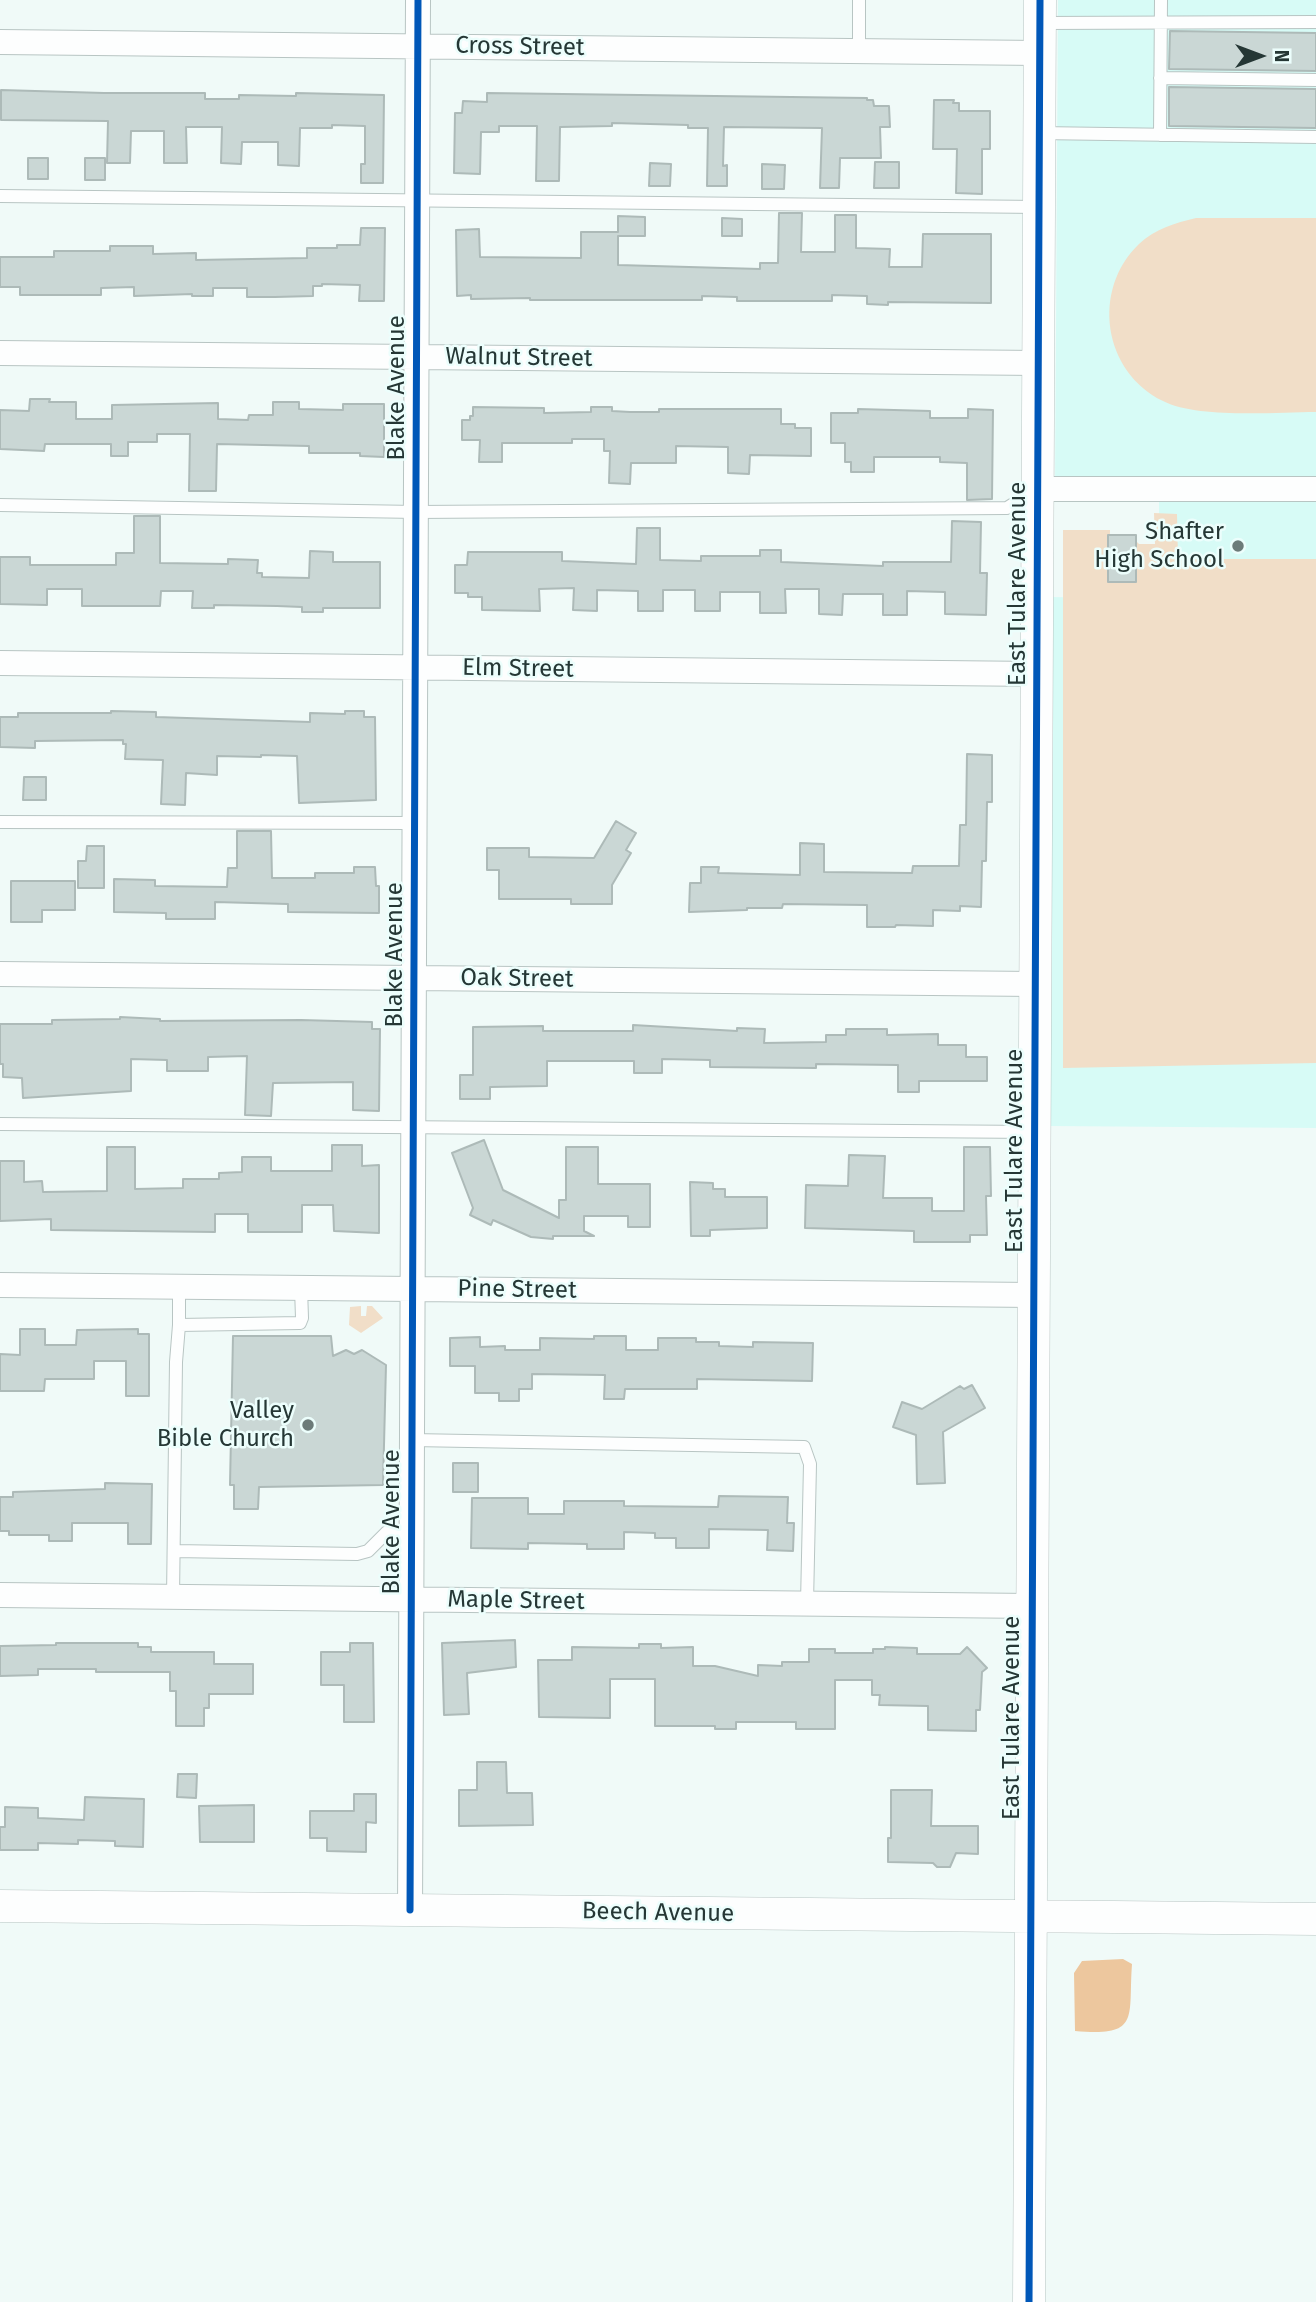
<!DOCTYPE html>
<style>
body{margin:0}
#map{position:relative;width:1316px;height:2302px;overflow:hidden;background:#f0faf8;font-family:"Fira Sans",sans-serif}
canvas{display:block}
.north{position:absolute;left:1225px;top:21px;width:70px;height:70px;-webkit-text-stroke:5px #ecfefc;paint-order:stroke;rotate:90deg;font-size:19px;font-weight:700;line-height:28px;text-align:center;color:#253735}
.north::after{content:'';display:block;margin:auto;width:24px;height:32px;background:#253735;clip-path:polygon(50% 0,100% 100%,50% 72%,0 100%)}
</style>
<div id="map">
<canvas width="1316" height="2302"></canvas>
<div class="north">N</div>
</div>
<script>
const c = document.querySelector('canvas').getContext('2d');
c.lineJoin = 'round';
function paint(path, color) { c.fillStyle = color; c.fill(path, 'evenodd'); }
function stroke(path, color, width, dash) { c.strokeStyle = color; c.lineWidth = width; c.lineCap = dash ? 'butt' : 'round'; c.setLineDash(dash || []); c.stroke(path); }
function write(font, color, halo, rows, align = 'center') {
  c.font = font + ' "Fira Sans",sans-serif'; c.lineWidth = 5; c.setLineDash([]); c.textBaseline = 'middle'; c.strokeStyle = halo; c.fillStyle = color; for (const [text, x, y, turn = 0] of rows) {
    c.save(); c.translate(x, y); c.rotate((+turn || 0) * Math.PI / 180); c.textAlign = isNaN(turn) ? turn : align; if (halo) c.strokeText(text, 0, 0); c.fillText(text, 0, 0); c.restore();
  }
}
paint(new Path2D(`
 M1058,0h258v1128l-268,-2 3,-529 108,2v-104l-104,-1z`), '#d7fbf6');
paint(new Path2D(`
 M1196,218h120v194c-41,0 -118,7 -153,-11 -60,-29 -72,-111 -24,-157 16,-15 36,-21 57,-26z
 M1154,513l23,1 1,45h138v504l-253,5v-538h47l-1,50 26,-40 4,4h16z
 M361,1306v10h5l1,-10h5l11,12 -22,15 -12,-8 1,-18z`), '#f1dec8');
paint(new Path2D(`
 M1123,1959l9,5c-4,54 9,73 -57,67l-1,-58 8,-12z`), '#edc79e');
const building = new Path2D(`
 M1170,31l146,2v38l-147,-2z
 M1169,87l147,2v39l-147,-2z
 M1,90l103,3h101v6h34v-4l57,1v-3l88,2 -1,88h-22v-19h4v-38l-33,-1v3h-32l-1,38 -21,-1v-23h-36l-1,22 -20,-1 1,-36h-36l1,36h-23v-32h-33l-1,32h-23l1,-42 -107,-1z
 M487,93l380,5v2h6l1,6h15l1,21h-10l1,31h-41l-1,30h-19l2,-60 -98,-1 -1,39 4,-1v21h-20l1,-58h-20v-3l-76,-2v3l-52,1 -1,54h-23l1,-55h-38v6h-18l-1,42 -26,-1 1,-60h7l1,-12 24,1z
 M934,100h20l-1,3h6v8h31v38h-8v45l-26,-1 1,-44h-24z
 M28,158h20v21h-20z
 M85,158h20v22h-20z
 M875,162h24v26h-25z
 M650,163l21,1 -1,22h-21z
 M762,164l23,1 -1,24h-22z
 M779,213h23l-1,39h34v-37h21v33l34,1 -1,18h33l1,-33h68v69l-103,-1v3l-21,-1v-8l-35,-1v6h-95v-4l-35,-1v4h-172v-2l-59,1v-4l-14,1 -1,-66 23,-1 1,28 101,1v-26h37v-16l27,1v19h-27v29l142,4v-6h18z
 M722,218l20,1v17h-20z
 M361,228h24l-1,73h-25l1,-16 -38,-1v2h-9v10l-38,1h-28v-9h-34v8h-21v-2l-58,2v-9l-33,1v7h-81v-8h-20v-30h54v-6h56v-5h43v8l43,-1v7l111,-2v-10h30v-3h23z
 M30,399h20l-1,3h27v17h36v-14l106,-2v16l30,1 1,-5h24v-13h26v7l44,1v-6h41v53l-24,-1v-3h-51v-7l-92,-2 -1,47h-27l1,-57h-33v8h-29v14h-17v-12h-66l-1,7 -44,-2v-39l29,1z
 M473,407l71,1v5l47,-1v-5h21v4l18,1h29v-3h122v15h14v4h16v28l-61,-1 -1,19 -21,-1v-26l-52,-1v17h-45l-1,21 -21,-1 1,-32h-6v-12h-32v4h-70v19h-23l1,-22h-18v-20h8v-4h3z
 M858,409l72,2v7h38v-9l25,1 -1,89 -25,1v-37l-27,-1v-5h-66v15h-23v-10h-6v-19h-14v-30h27z
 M134,516h26v47l68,1v-5l30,1 -1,13h5v4l47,1 1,-27 23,1v10h47v46h-57v4h-21v-5l-25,-1 -63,-1v3h-22l1,-17h-32l-1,15h-78v-17h-35v16l-47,-1v-47h30v8h86v-12h18z
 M952,521l29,1 -1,51h7l-1,42 -41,-1v-22l-38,-1v24h-24v-21h-40l-1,21 -23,-1v-25h-34l1,24h-26v-21h-40v19h-25v-21h-32v21h-25v-20l-41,-1v21l-24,-1 1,-22 -35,1 1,22 -58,-1v-13h-14v-4h-13v-28h12l1,-13h94v9l74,3 1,-36h23v32l41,1v-5h59v-6h21v12l102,4v-4h68z
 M1108,535h28v47h-28z
 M111,711l45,1v5l154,5v-9l35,1v-3h19v6h11l1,83 -77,3 -2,-47 -36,-1v2l-44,-1v19l-31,-2 -1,32 -24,-1 2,-44 -38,-1 1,-15h-3v-4l-88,1v7l-35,-1v-30h18v-4h93z
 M967,754l25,1v47h-5l-1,59h-4l-1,46 -21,-1v5l-27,-1v16l-37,-1 -1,2h-28v-22l-84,-1 -1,4h-35v2l-58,2 1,-29h11v-16h18l-1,6 82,2v-32l24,1v28l88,1 1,-7h46l1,-41h6z
 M24,777h22v23h-23z
 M616,821l20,12 -10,17 5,3 -19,32v19h-41v-5h-72v-29h-12v-22h42v9l65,1z
 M237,831h34l1,47h43v-5h39v-6h21l1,19h3v27l-91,-1v-8l-73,-2v17h-49v-6l-52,-1v-33l41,1v6l72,1 1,-19h9z
 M87,846h17v42h-26v-27h8z
 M11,881h64v29h-33v12h-31z
 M120,1017l40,2v2l141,-1 71,2v7h8l-1,82 -26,-1v-28l-80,1 -2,33 -26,-1 2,-59 -39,1v14h-41v-11l-36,-1v32l-108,7 -1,-20 -19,-1v-13h-3v-40h52v-4l68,-1z
 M633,1025l104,6v-3l28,1 -1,14 62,-1v-7h20v-6h41v6l51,-1v11h28v12h21v24h-68v11h-21v-27l-82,-1v4l-106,-1v-7l-48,-1v14h-28v-12h-87v25l-57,1v12h-30v-24h13v-48l70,-1v5h90z
 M484,1140l19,50 56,28v-18h7v-53h32v37h52v43h-22v-11h-44v15l10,5h-41v3l-22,-2 -38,-17 -2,5 -21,-10 3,-7 -21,-55z
 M332,1145h30v21l17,-1v68l-45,-2 -1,-26h-31v27h-54v-18h-33v18l-164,-2v-11l-51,2v-60h24v21l18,-1 1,11 64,-1v-44h28v42l48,-1v-9h36v-6l23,-1v-15h29v14h61z
 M964,1147h26l1,49h-5l1,39h-17v7h-56v-11l-109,-3 1,-43 42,1 1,-31 36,1 -2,42h49v13h32z
 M690,1182l23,1v6h12v8h42v31l-57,2v6h-19z
 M20,1329h25v16h31l1,-15 61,-1v5h11v62h-23v-35h-32v18h-49l-1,12h-44v-37l20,1z
 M233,1336h98l2,20 13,-6 8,4 8,-4 24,15 -3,120 -124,2 -1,22h-24v-24h-4z
 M594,1336h32v14h32v-12h38v4h23v4l34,1v-5l60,1 -1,38 -115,-2v10h-72l-1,10h-20l1,-24 -73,-1v15h-13v12h-20v-8h-24v-27h-25v-28l30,-1v10l25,-1v4h35v-12l54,1z
 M972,1385l13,23 -42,24 2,51 -28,1 -1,-49 -23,-8 9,-25 20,7 38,-23 4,3z
 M453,1463h25v29h-25z
 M105,1483l47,1 -1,60h-23v-21h-56v18h-23v-6h-40v-4h-9v-34h13v-5l92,-3z
 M719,1496l69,1 -1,26h7l-1,28 -26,-1 1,-20 -59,-1v19h-33v-10h-21v-5l-31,-1v17h-37v-5l-59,-1v6l-57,-1 1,-50h56v16h36v-13h60v5l94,1z
 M515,1640l1,27 -49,6 2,41 -25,1 -2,-72z
 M56,1643h82v4h13v5h63v12h39v30h-44v14h-5v18h-28v-35h-6v-19h-74v-3h-58v6l-38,1v-30l56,-1z
 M350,1643h23l1,79h-30v-37h-23v-33h29z
 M639,1644h22v4l32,-1v19h22l43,10v-11l24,1v-4h27v-13h26v4h38v-4h12v-2l32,1v6h43l7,-7 20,21 -5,4 -2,38h-4v21l-48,-1v-24l-49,-1 1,-10h-8v-15h-37v49h-39v-7h-60v7h-21v-3h-60v-47h-45v39l-71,-1 -1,-57h34v-13l67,1z
 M477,1762h29l1,31h25l1,32 -74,1v-36h18z
 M178,1774h19l-1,24 -19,-1z
 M891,1790h41l-1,36h47v28l-22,-1 -6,14h-13l-4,-4 -45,-1v-24h3z
 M354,1794h22v29l-10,-1v30l-39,-1v-13h-17v-27h44z
 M85,1797l59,2 -1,48 -28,-1v-5l-37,-1v4l-40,-1v7h-38v-23h5v-20l33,1v10l46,2z
 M254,1805v37h-54l-1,-36z`);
paint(building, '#cad7d5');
stroke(building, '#adbab8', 2);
const service = new Path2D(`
 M1040,23l276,-1
 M859,51v-51
 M1160,78l156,2
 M1039,133l277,4
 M1160,135l1,-135
 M0,196l1039,11
 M0,505l416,7 591,-4 27,-17
 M0,822l414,1
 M0,1124l1034,8
 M179,1287v38
 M412,1440l392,7 6,17 -3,139
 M174,1551l183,3 11,-3 19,-19 24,-1
 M173,1597l3,-235 3,-37 121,-2 2,-5 -1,-30`);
const minor = new Path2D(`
 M0,42l1039,11
 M0,353l1038,10
 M1038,489h278
 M0,663l1036,11
 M0,974l1035,10
 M0,1285l1034,10
 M0,1595l1032,11
 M410,1910l8,-1910`);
const tertiary = new Path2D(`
 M0,1906l1316,13
 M1029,2302l11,-2302`);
stroke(service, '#b8c5c3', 14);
stroke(minor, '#b8c5c3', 26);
stroke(tertiary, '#b8c5c3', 33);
stroke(service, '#fdfefe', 12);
stroke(minor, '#fdfefe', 24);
stroke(tertiary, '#fdfefe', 32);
stroke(new Path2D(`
 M410,1910l8,-1910
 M1029,2302l11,-2302`), '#0057b8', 7);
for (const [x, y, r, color] of [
 [1238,546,7,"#6c7b79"],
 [308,1425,7,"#6c7b79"]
]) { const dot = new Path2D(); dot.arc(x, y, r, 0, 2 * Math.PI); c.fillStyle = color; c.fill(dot); stroke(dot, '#ecfefc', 2.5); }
write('24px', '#253735', '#ecfefc', [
 ["Cross Street",520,47,1],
 ["Walnut Street",519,358,1],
 ["Blake Avenue",397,388,-90],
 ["East Tulare Avenue",1018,584,-90],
 ["Elm Street",518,669,1],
 ["Blake Avenue",395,955,-90],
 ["Oak Street",517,979,1],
 ["East Tulare Avenue",1015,1151,-90],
 ["Pine Street",517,1290,1],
 ["Blake Avenue",392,1522,-90],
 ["Maple Street",516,1601,1],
 ["East Tulare Avenue",1012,1718,-90],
 ["Beech Avenue",658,1913,1]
]);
write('24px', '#253735', '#ecfefc', [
 ["Shafter",1224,532],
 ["High School",1224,560],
 ["Valley",294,1411],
 ["Bible Church",294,1439]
], 'right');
</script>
